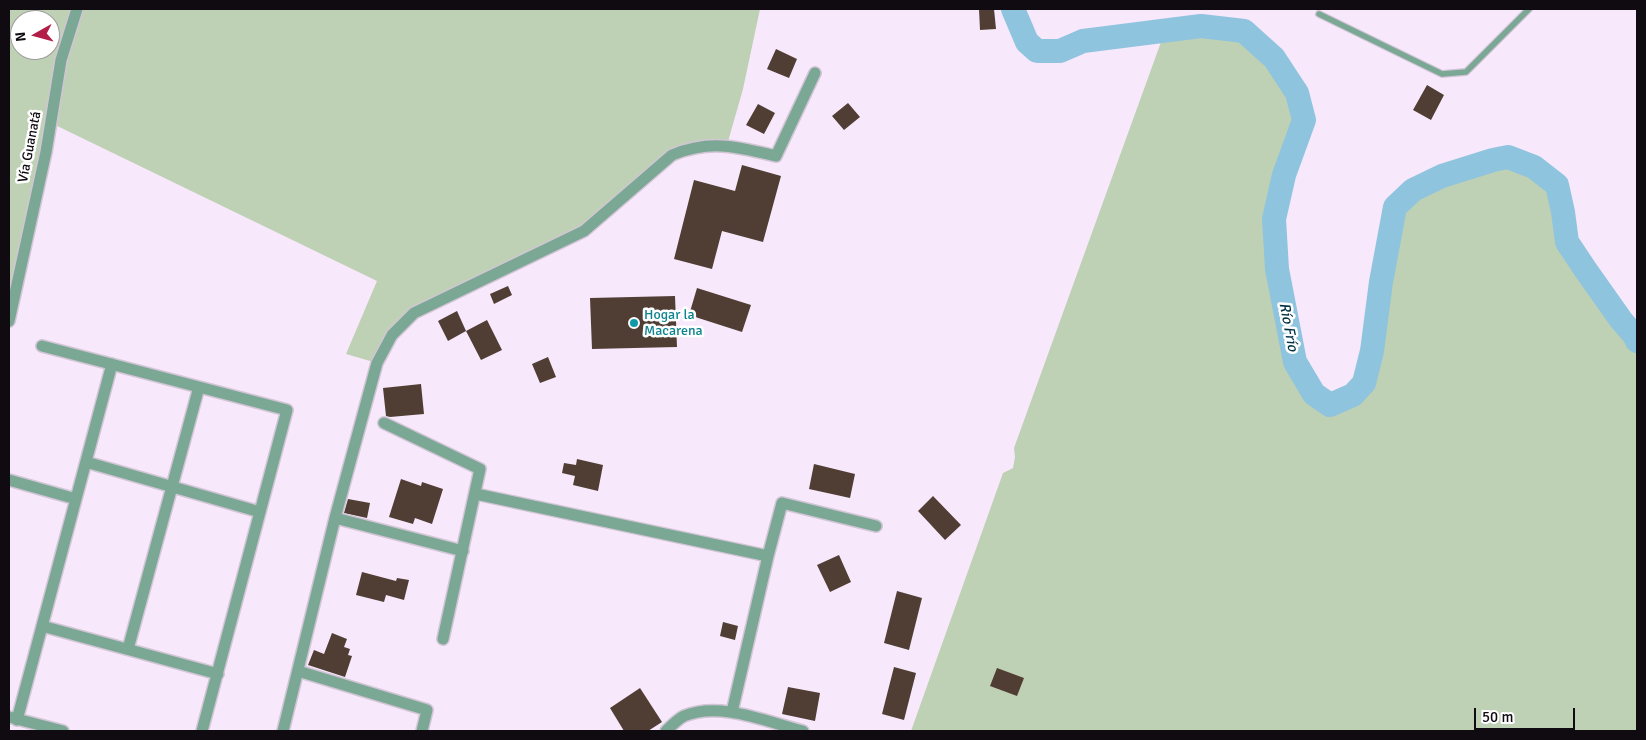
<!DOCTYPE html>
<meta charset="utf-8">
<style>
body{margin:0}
#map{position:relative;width:1646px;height:740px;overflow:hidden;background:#f7e8fb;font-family:Signika,sans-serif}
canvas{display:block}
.frame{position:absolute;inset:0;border:10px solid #100b11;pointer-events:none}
.north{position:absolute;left:10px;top:10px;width:50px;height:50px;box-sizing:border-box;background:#fff;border:1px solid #9f9da0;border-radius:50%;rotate:263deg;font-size:14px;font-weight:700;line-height:20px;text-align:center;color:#100b11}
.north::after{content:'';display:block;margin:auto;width:18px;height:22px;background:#b11f47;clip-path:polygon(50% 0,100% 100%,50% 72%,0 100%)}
.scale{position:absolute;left:1474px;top:708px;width:101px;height:22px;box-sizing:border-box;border:2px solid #100b11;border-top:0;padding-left:6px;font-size:15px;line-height:18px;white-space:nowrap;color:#100b11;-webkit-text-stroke:4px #fff;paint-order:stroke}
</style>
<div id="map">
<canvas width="1646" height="740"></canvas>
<div class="frame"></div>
<div class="north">N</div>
<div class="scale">50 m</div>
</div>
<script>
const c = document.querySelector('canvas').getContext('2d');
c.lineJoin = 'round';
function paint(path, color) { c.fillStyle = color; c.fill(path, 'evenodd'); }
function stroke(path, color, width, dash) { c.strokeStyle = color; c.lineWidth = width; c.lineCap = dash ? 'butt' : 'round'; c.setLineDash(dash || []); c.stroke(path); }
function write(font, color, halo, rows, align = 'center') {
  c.font = font + ' Signika,sans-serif'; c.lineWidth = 5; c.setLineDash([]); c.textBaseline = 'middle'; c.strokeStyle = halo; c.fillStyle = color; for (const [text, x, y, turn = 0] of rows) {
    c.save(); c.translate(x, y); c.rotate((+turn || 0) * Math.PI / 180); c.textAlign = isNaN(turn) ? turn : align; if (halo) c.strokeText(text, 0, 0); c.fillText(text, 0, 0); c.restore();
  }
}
paint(new Path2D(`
 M9,9h751l-17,80 -16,56 -38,3 -105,83 -170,82 -37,50 -31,-9 31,-73 -326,-158 -42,181zM20,20h30v30h-30z
 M1201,26l43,5 30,27 23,35 7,27 -20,55 -10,44 3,50 18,93 19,32 16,11 23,-10 11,-12 8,-32 9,-69 14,-75 18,-17 29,-14 51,-16 15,-3 26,10 23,18 6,27 4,30 18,27 36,51 13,15 3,6v390h-726l92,-258 10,-5 2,-11 -1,-9 151,-417z`), '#bfd1b4');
stroke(new Path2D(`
 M1013,9l14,33 10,9h23l23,-10 118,-15 43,5 30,27 23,35 7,27 -20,55 -10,44 3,50 18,93 19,32 16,11 23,-10 11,-12 8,-32 9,-69 14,-75 18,-17 29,-14 51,-16 15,-3 26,10 23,18 6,27 4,30 18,27 36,51 13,15 3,6`), '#8fc4de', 24);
paint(new Path2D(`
 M979,9h15l2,20 -16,1z
 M776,49l21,10 -8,19 -22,-9z
 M1427,85l17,10 -13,25 -18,-10z
 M848,103l12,14 -16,13 -12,-14z
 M758,104l17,9 -11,21 -18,-9z
 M742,165l39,11 -18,66 -41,-11 -10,38 -38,-10 20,-79 41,11z
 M508,286l4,9 -18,9 -4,-10z
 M697,288l54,17 -9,27 -53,-17z
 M675,296l2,51 -85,2 -2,-51z
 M457,311l9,20 -18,10 -10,-20z
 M487,320l15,30 -21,10 -15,-29z
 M548,357l8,20 -16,6 -8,-19z
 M421,384l3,30 -34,3 -4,-1 -3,-28z
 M577,459l26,6 -5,26 -25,-6 2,-9 -13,-3 2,-10 12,2z
 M814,464l41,10 -5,24 -41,-9z
 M401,479l20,7 1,-4 21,7 -11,35 -17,-6 -2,6 -24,-7z
 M933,496l28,29 -16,15 -27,-29z
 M348,499l22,4 -3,15 -23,-5z
 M839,555l12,27 -21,10 -13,-27z
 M362,572l34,9 1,-3 12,2 -5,20 -18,-5 -2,7 -28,-7z
 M897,591l25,7 -13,52 -25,-7z
 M723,622l15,4 -3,14 -15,-4z
 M332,633l15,6 -3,8 6,2 -2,6 4,1 -7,21 -37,-12 6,-15 10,4z
 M894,667l22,6 -12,47 -22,-6z
 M997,668l27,10 -7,18 -27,-10z
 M788,687l32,6 -5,28 -33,-7z
 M640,688l22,34 -14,9h-24l-14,-23z`), '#503e34');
const service = new Path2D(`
 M1319,14l123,60 24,-2 63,-63`);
const minor = new Path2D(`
 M9,321l37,-169 15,-92 16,-51
 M42,346l245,64 -85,321
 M384,423l96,46 -37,170
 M86,462l174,50
 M9,480l67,19
 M476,494l292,62
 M335,518l128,33
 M42,626l176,48
 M128,649l71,-262
 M298,671l129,39 -5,21
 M732,712l36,-156 14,-53 94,23
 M9,717l54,14
 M17,720l95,-356
 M283,731l52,-213 42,-155 15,-28 22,-22 170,-82 88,-76c39,-16 66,-8 104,1l39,-83
 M666,731c5,-5 12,-12 18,-15 36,-15 83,6 119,15`);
stroke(service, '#d2c5d6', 8);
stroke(minor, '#d2c5d6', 14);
stroke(service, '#7aa894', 5.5);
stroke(minor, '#7aa894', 11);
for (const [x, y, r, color] of [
 [634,323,5,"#0f9aa8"]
]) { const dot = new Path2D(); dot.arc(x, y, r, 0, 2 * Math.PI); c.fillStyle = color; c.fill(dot); stroke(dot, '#fff', 2); }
write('14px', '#100b11', '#fff', [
 ["Vía Guanatá",30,147,-79]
]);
write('14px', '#0d838f', '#fff', [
 ["Hogar la",644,315],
 ["Macarena",644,331]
], 'left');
write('italic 15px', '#033345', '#fff', [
 ["Río Frío",1288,327,79]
]);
</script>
